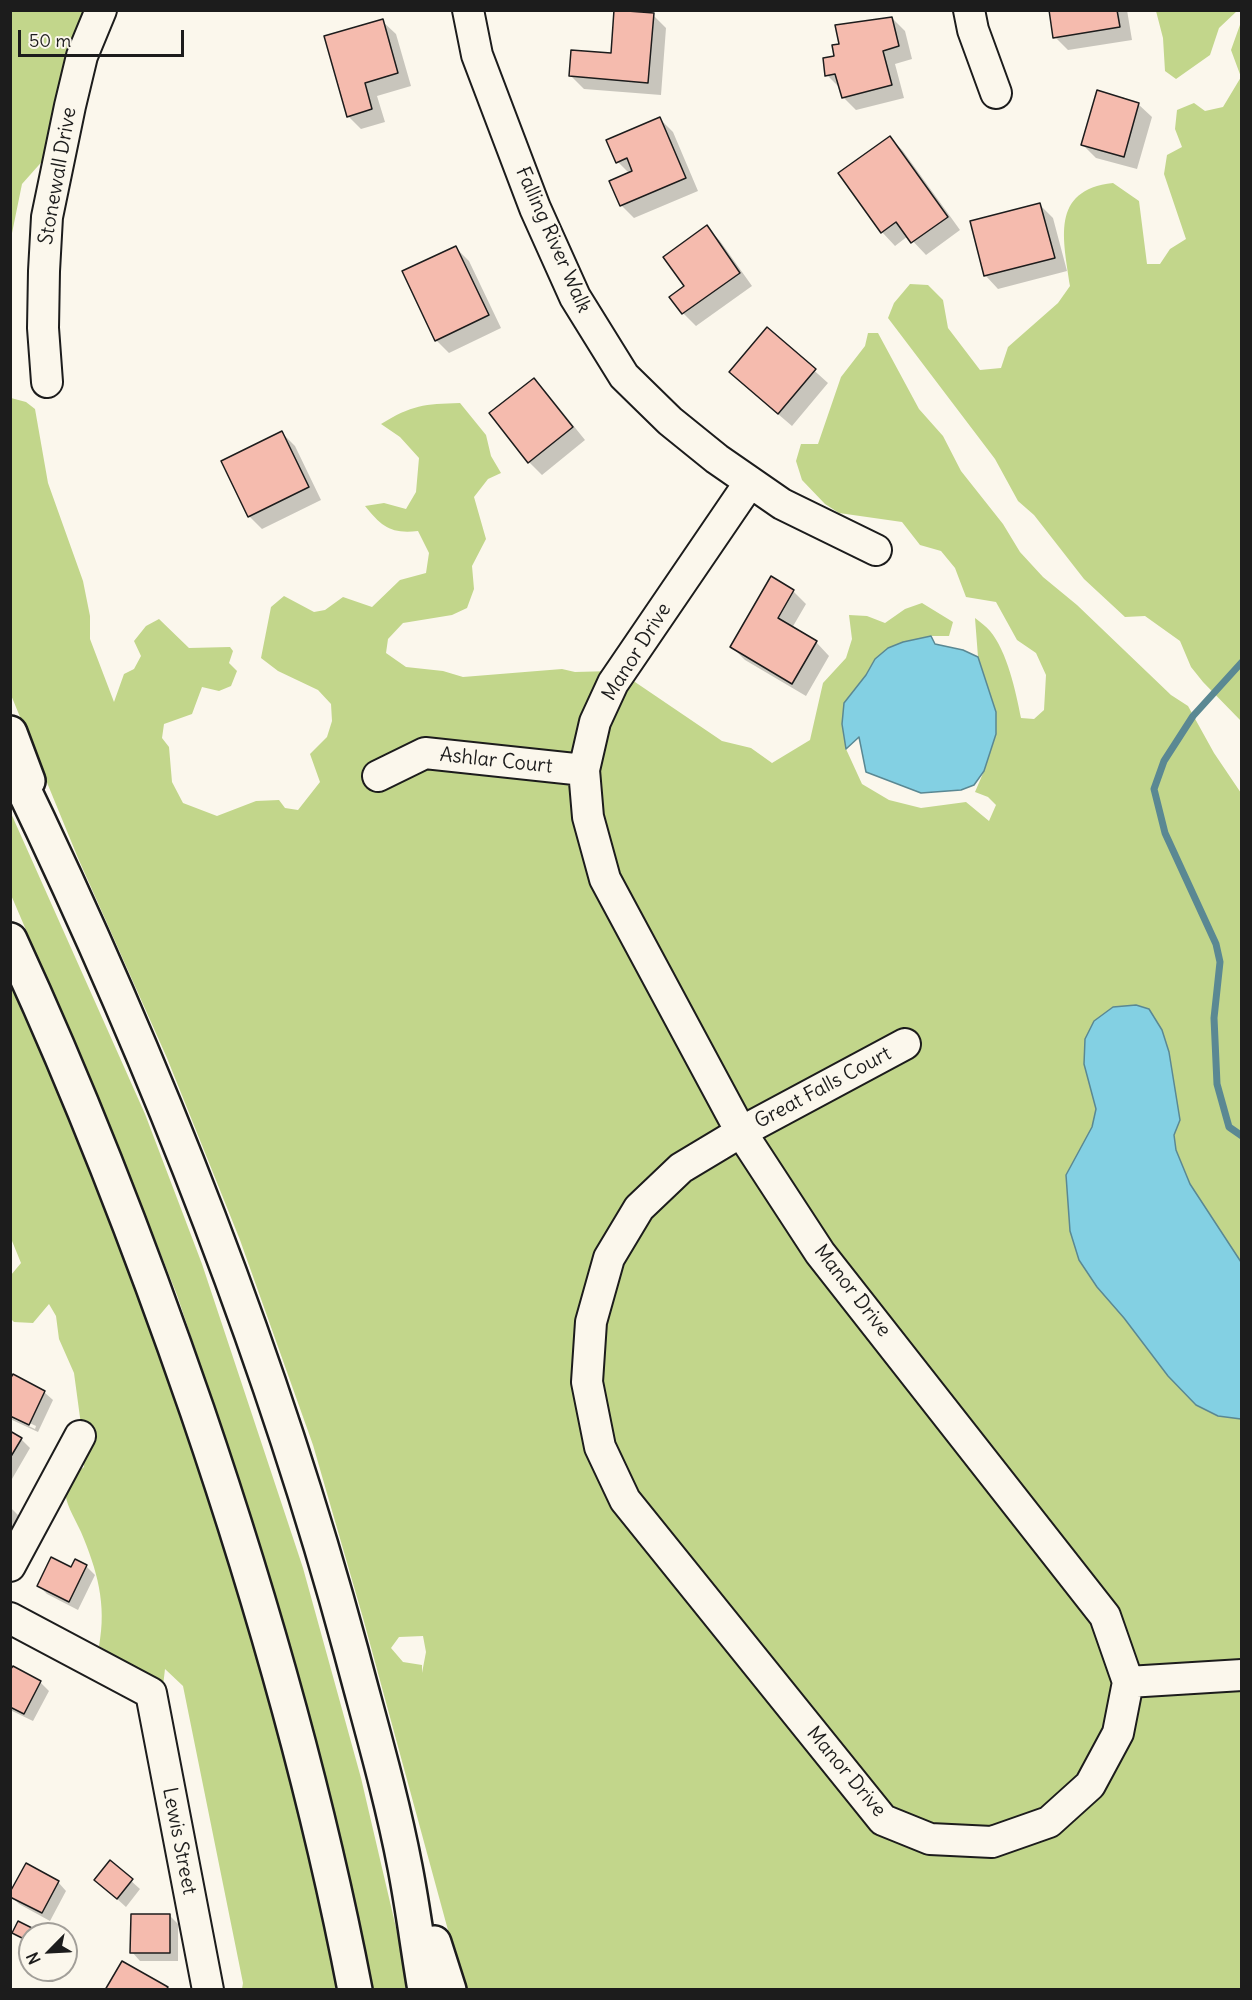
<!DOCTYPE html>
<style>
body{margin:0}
#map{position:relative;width:1252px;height:2000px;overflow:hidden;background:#fbf7ec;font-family:Delius,sans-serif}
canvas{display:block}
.frame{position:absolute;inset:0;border:12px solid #1c1c1c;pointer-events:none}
.north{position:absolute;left:18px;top:1922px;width:60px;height:60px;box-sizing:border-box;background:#fbf7ec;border:2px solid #a29f99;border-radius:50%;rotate:246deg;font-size:16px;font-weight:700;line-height:24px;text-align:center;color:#1c1c1c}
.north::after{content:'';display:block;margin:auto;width:21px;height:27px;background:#1c1c1c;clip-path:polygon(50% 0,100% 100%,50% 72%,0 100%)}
.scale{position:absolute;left:18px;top:30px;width:166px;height:27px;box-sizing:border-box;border:3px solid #1c1c1c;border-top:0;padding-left:8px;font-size:18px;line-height:21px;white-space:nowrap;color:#1c1c1c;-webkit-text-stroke:4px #fbf7ec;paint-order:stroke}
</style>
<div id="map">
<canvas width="1252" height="2000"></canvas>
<div class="frame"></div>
<div class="north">N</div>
<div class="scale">50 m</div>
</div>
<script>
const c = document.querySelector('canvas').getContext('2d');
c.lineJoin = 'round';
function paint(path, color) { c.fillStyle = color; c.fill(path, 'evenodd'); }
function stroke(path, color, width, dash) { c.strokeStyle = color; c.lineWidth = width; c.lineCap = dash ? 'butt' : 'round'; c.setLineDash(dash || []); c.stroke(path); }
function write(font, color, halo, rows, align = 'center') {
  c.font = font + ' Delius,sans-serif'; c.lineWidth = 4.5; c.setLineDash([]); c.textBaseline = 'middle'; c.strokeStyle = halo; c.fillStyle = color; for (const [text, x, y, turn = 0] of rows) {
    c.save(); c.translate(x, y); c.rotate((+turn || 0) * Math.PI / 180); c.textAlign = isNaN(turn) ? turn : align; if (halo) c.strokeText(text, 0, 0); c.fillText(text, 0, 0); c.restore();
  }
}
paint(new Path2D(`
 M11,11h78l-34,91 -9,55 -24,27 -11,54z
 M1156,11v-1l81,1 -18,17 -9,27 -34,24 -11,-8 -2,-33z
 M1241,22v699l-38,-39 -12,-15 -11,-26 -35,-25 -20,1 -41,-38 -50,-64 -16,-14 -23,-42 -107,-141 6,-15 16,-19 18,1 15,15 5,28 32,42 21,-2 7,-21 50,-44 12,-17c-6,-45 -21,-96 43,-103l26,18 8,63h13l10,-15 16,-10 -22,-65 3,-19 15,-8 -7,-18 2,-19 17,-7 11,8 18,-4 18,-30 -10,-27z
 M868,333h10l41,76 24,27 18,35 42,53 17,28 23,25 34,28 94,90 17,11 26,47 27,40v1196h-777l-101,-371 -50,-173 -73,-205 -73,-182 -89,-200 -67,-163v-297l15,4 9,7 13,74 35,98 7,35v23l24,63 10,-28 10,-5 7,-13 -7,-15 12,-15 13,-7 30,29 41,-1 3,4 -4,12 8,8 -6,15 -12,5 -17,-4 -10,27 -28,10 -2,14 7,9 3,35 11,21 34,13 39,-15 23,-1 6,8 13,2 22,-28 -10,-28 17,-17 5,-16 -1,-17 -13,-14 -40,-19 -17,-13 10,-51 13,-11 30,16 11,-2 18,-13 29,10 28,-27 26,-7 3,-20 -11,-22c-27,3 -36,-4 -53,-25l19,-3 22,6 10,-17 3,-34 -19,-21 -19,-13c31,-19 43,-20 79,-21l26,32 5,21 10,17 -13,6 -14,18 12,42 -14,27 2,23 -7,19 -15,7 -49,8 -15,16 -2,14 20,14 37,4 20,6 99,-8 13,3 37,-1 23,11 87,59 29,7 21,15 38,-23 13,-57 23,-25 6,-19 -3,-24 18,1 18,7 20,-14 17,-6 31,19 -4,14h-18l-56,23 -9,16 -22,28 -2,21 4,25 16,35 27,16 32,8 45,-6 23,19 7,-16 -8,-8 -13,-5 9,-21 12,-59 -18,-55 -3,-39c5,4 11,8 15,13 17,20 26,61 31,87l13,1 10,-9 2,-35 -10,-22 -19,-13 -21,-38 -30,-5 -11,-29 -14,-17 -21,-6 -18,-23 -63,-9 -14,-9 -23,-24 -6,-19 5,-17h17l23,-67 24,-31zM423,1636l3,16 -4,21v-8l-19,-3 -12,-14 8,-11z
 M10,811l135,303 57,150 101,304 58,210 43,184 5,27h-39l-17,-94 -41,-172 -68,-229 -67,-199 -68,-172 -98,-228z
 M10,978l55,120 57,143 91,261 46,154 56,220 25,113h-98l1,-6 -60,-297 -18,-17 -2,17 -64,-40c8,-42 -2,-76 -18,-114 -4,-9 -14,-26 -15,-35 -1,-14 8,-22 18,-30v-20l-10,-74 -15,-34 -3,-23 -7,-12 -16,19 -19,-1 -3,-3v-44l10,-12 -11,-27z`), '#c2d68b');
const water = new Path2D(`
 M931,636l4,8 28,6 15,7 18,55v22l-12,37 -10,14 -13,5 -40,3 -55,-21 -7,-35 -13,12 -4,-25 2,-21 22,-28 9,-16 13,-11 15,-6z
 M1136,1005l13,4 13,21 7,22 11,68 -6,15 2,15 14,34 51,78v157l-23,-3 -22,-11 -28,-29 -44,-58 -27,-31 -18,-27 -9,-29 -4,-56 26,-48 4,-18 -12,-45 1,-25 9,-18 19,-14z`);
paint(water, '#83d0e3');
stroke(water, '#5a8893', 1.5);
paint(new Path2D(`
 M1051,10h76l5,30 -64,10 -13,-13z
 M653,15l13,13 -5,67 -77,-6 -14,-14 42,-20z
 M892,18l13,13 7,28 -17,5 9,34 -48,12 -13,-13 -3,-9 -13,-13 13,-30z
 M382,21l14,13 15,52 -34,10 8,26 -24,7 -13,-13z
 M1138,104l14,13 -15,52 -41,-11 -13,-13z
 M660,119l13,13 25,59 -64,27 -13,-13 9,-31 -12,-12z
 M890,137l13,14 57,79 -34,25 -18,-19 -13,10 -13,-14 -42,-58z
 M1040,205l13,13 14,53 -69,18 -13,-14z
 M707,227l13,14 32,45 -56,40 -13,-13 3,-27z
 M456,248l13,13 32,67 -52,25 -13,-13z
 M768,329l60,54 -36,43 -48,-41z
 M534,380l13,13 38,47 -43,35 -13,-13z
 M282,433l13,13 26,54 -59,29 -13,-13z
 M793,591l13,13 -14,24 24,14 13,14 -23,40 -61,-36 -13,-13z
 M44,1392l9,8 -15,32 -28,-13v-2l25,12 1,-3 -26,-12z
 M10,1433l11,6 9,9 -18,31 -2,-1z
 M10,1507l13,13 -13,25z
 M76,1561l10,5 9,9 -17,35 -31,-16 -8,-8 33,-17z
 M10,1674l30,8 9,9 -16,30 -23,-11z
 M110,1862l30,27 -14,18 -30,-27z
 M58,1882l8,9 -16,30 -31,-17 -9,-9z
 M170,1916l8,8v37h-38l-8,-9z`), '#0003');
stroke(new Path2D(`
 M1242,662l-49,54 -29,45 -10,28 11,44 51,111 4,18 -6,56 3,66 12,43 13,9`), '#5a8893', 7);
const building = new Path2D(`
 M614,10l40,3 -6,70 -79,-7 2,-26 40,3z
 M1049,10h68l3,17 -67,11z
 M892,17l7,29 -16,5 9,34 -50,13 -7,-24 -10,2 -2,-18 11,-2 -2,-11 7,-1 -4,-19z
 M383,19l15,54 -33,10 7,26 -25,8 -23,-81z
 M1097,90l42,13 -15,54 -43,-12z
 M660,117l26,61 -66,28 -11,-25 23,-10 -5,-13 -11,5 -10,-23z
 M890,136l58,81 -37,26 -15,-21 -15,11 -43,-60z
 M1040,203l15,55 -71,18 -14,-55z
 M707,225l33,48 -58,41 -13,-17 15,-11 -21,-29z
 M456,246l33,69 -54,26 -33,-70z
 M767,327l49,42 -38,45 -49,-42z
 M534,378l39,49 -45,36 -39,-50z
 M282,431l27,56 -61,30 -27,-56z
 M771,576l23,14 -16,28 39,23 -25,43 -62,-37z
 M13,1374l32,17 -16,34 -19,-9v-37z
 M10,1431l12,7 -12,20z
 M51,1557l20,10 4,-8 12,6 -18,37 -32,-16z
 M13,1666l28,15 -17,33 -14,-7v-37z
 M110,1860l23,19 -16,20 -23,-19z
 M26,1863l33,18 -17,32 -32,-16v-5z
 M131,1914h39v39h-40z
 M18,1921l20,10 -1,3h-7v8l-18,-9z
 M122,1961l46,26 -2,3h-61z`);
paint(building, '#f5bbae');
stroke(building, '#1c1c1c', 1.5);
const minor = new Path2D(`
 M468,10l9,45 58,153 40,89 49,79 46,45 47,38 65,45 94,46
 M969,10l4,20 23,63
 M47,382l-4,-54 1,-57 3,-54 23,-111 12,-50 19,-46
 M750,482l-137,201 -18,39 -11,48 4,47 17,62 136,253 79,121 285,363 23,66 -10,51 -28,52 -41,37 -57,20 -62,-3 -47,-19 -258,-320 -25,-53 -13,-65 4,-60 18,-64 30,-50 42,-40 60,-36 164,-88
 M378,776l47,-23 159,17
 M10,1566l70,-130
 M10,1618l141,75 57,297
 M1128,1682l114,-7`);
const highway = new Path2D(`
 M10,733l18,48
 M10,761c139,287 258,583 341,890 19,72 40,143 54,216 8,41 13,82 20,123
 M10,940c71,153 132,311 187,470 65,190 120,383 158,580
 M434,1943l15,47`);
stroke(minor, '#1c1c1c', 34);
stroke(highway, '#1c1c1c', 38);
stroke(minor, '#fbf7ec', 30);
stroke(highway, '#fbf7ec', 33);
write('20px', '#1c1c1c', '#fbf7ec', [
 ["Stonewall Drive",58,176,-80],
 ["Falling River Walk",553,240,66],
 ["Manor Drive",637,652,-58],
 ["Ashlar Court",496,761,6],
 ["Great Falls Court",823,1088,-28],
 ["Manor Drive",852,1291,52],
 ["Manor Drive",846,1772,50],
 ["Lewis Street",179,1841,79]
]);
</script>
